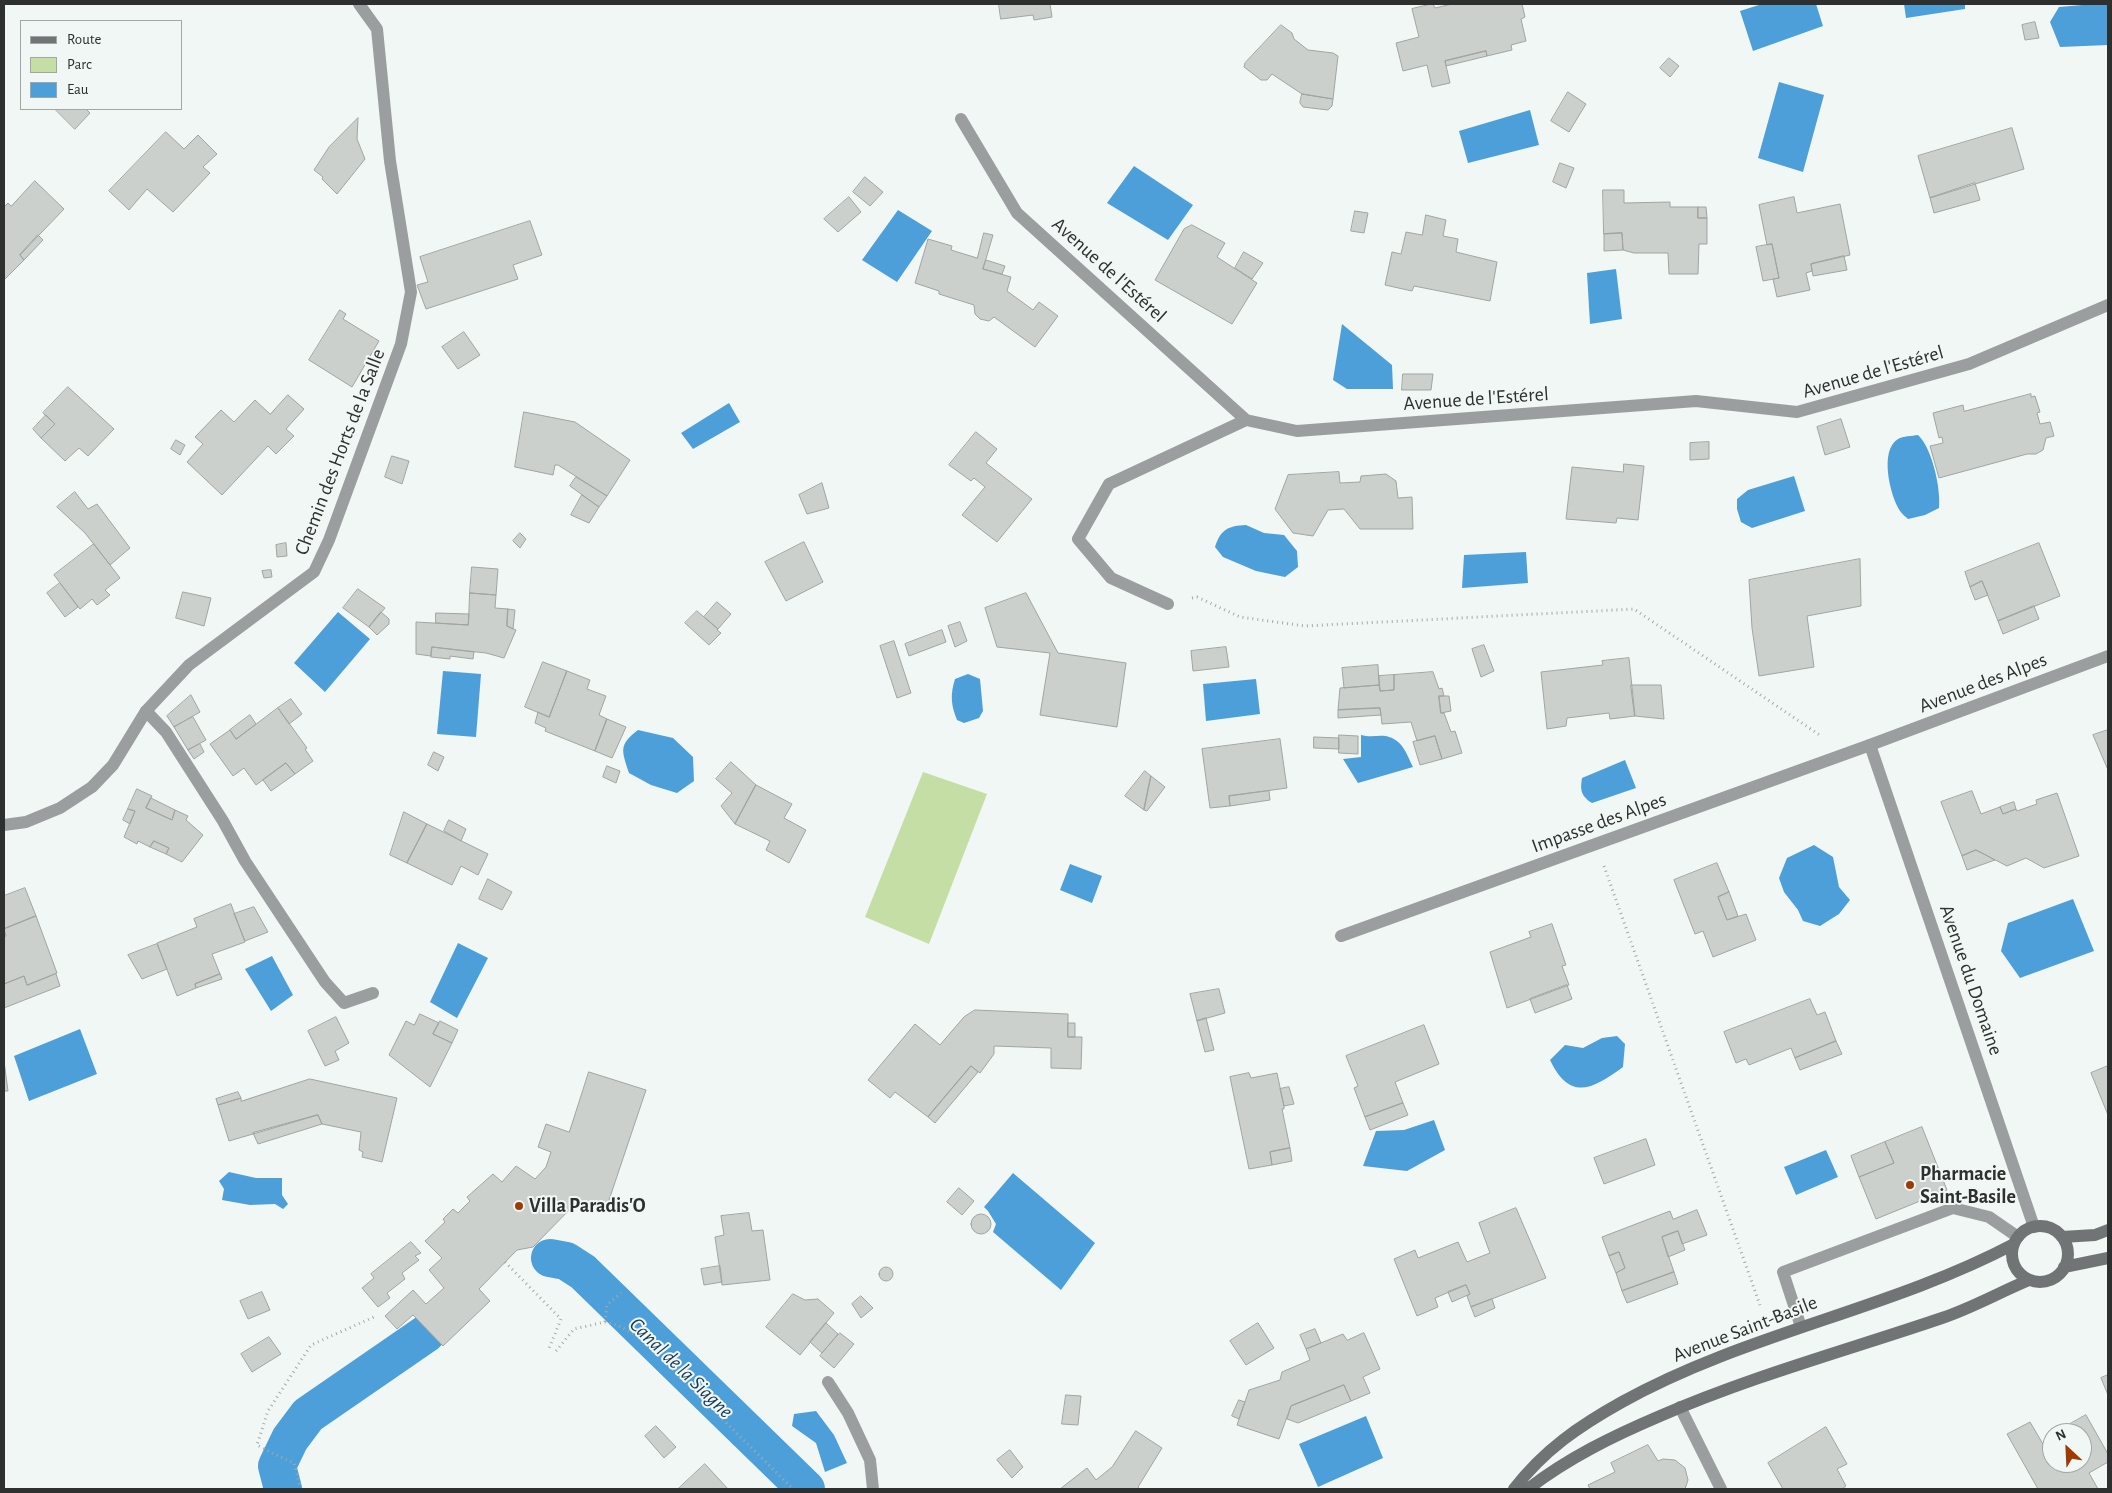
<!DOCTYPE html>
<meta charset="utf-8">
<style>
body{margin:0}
#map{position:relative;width:2112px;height:1493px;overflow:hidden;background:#f0f7f5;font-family:"Alegreya Sans",sans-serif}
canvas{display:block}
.frame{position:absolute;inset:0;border:5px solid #2d302f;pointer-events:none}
.legend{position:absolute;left:20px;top:20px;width:162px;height:90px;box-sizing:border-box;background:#f0f7f5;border:1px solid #a2a7a6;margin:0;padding:6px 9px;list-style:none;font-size:15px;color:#2d302f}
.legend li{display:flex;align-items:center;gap:10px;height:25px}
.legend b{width:25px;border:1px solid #a2a7a6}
.north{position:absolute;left:2042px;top:1423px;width:50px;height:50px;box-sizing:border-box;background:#f0f7f5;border:1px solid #a2a7a6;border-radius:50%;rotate:335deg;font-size:14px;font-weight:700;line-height:20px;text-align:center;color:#2d302f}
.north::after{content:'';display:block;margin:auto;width:18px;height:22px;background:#9e3a04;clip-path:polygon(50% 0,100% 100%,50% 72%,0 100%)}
</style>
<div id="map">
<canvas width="2112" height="1493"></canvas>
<div class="frame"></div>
<ul class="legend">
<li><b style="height:6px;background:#707475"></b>Route</li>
<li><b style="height:14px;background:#c5dea6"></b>Parc</li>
<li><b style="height:14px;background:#4c9fd9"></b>Eau</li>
</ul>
<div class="north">N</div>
</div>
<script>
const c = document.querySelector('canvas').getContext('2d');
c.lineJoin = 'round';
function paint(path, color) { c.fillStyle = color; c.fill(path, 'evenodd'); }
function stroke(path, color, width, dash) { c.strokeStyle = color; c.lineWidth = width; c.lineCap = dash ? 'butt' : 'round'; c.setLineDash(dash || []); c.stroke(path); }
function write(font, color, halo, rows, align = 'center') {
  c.font = font + ' "Alegreya Sans",sans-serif'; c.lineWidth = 4; c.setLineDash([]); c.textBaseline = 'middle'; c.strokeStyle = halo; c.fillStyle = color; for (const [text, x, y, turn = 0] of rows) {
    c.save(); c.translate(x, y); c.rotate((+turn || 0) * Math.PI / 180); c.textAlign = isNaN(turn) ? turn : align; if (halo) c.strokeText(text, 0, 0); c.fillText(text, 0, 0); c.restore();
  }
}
paint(new Path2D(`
 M923,772l64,22 -58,150 -64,-27z`), '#c5dea6');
paint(new Path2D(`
 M1762,4h54l7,22 -70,25 -13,-40z
 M1904,4h61v5l-59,9z
 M2094,4h14v41l-48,2 -10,-25 9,-15z
 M1779,82l45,13 -21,77 -45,-14z
 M1530,110l9,35 -71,18 -9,-32z
 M1134,166l59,39 -25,35 -61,-37z
 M898,210l34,21 -35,51 -35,-22z
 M1616,269l6,50 -32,5 -3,-51z
 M1342,324l50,41 1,24h-46l-14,-9z
 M729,403l11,19 -47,27 -12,-16z
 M1918,435c14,13 23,53 21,73l-14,7 -17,4c-2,-2 -6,-5 -8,-8 -10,-15 -21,-61 -2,-72 5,-3 14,-3 20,-4z
 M1794,476l11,35 -53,17 -11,-6 -4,-13v-10l11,-9z
 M1246,525l18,8 20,2 13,16 1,16 -13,10 -29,-6 -33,-14 -8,-10c6,-18 13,-21 31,-22z
 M1526,552l2,31 -66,5 2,-33z
 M338,612l32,27 -45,53 -31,-29z
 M443,671l38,3 -5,63 -39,-3z
 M968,674l12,5 3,32 -4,7 -15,5 -7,-3c-6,-15 -7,-25 -2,-41z
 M1256,679l4,35 -54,7 -3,-37z
 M638,730l35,8 20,19 1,24 -17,12 -26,-8 -22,-12c-7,-22 -11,-28 9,-43z
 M1361,735c11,3 20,-1 28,2 14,4 18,18 24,30l-55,16 -15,-24 18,-2z
 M1625,760l11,28 -44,15c-11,-7 -12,-13 -10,-25z
 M1814,845l19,12 6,30 11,13 -11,14 -19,12 -17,-5 -5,-11 -14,-18 -5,-14 8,-20z
 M1070,864l32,12 -10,27 -32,-13z
 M2073,899l21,52 -74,27 -19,-27 7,-28z
 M458,943l30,15 -31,60 -27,-16z
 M272,956l21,39 -22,16 -26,-42z
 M80,1029l17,45 -68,27 -15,-45z
 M1617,1036l8,8 -2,23c-30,22 -53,35 -73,-7l15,-15 18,3 19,-10z
 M1434,1120l11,30 -38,21 -44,-5 13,-35 28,-1z
 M1826,1150l12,27 -42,18 -12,-28z
 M229,1172l27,6h26v17l6,9 -5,5 -8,-5 -25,1 -28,-5 2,-11 -5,-8z
 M1013,1173l82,70 -34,47 -68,-58 3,-8 -8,-13 -4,-4z
 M816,1411l18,24 13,28 -22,9 -9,-29 -24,-17 2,-12z
 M1366,1416l17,42 -65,29 -19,-43z`), '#4c9fd9');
stroke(new Path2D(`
 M550,1258l16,3 17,11 223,217
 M283,1489l-6,-23 13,-27 18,-24 119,-82`), '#4c9fd9', 38);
const building = new Path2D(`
 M999,4h51l2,13 -18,3 -1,-5 -32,4z
 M1433,4l2,4 17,-4h70l3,13 -4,2 5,22 -15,4 1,5 -25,6 -1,-5 -41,10 5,22 -18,4 -5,-22 -24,6 -7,-28 23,-6 -7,-28z
 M2035,22l4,16 -14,2 -3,-15z
 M1281,25l11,8 2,6 14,11 25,3 5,3 -5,43 -31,-5 -30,-20 -5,6h-6l-17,-13 1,-4z
 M1486,51l1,5 -41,10 -1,-5z
 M1669,58l10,8 -9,11 -10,-9z
 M1568,92l18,12 -17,28 -18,-11z
 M1302,94l31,5 -1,7 -4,4 -25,-3 -3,-4z
 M55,109h31l4,4 -15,16z
 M358,118l-1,21 8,20 -28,35 -15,-15 1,-2 -9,-7 15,-23z
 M2012,128l12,41 -94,29 -12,-42z
 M166,132l18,17 14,-14 19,19 -14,13 7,6 -37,39 -26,-23 -18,21 -20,-19z
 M1560,163l14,5 -8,20 -13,-6z
 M865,177l18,15 -13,14 -17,-14z
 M35,181l29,28 -44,46 4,5 -20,20v-73l4,-4 3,3z
 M1975,183l5,17 -46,13 -4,-15z
 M1603,190h21v13l46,-1v5h28v11h9v26h-8l-1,30h-29l-1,-21h-34l-11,-3 -1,-17 -18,1z
 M849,197l12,15 -23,20 -14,-13z
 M1794,197l3,16 43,-9 10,51 -39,9 1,7 -6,2 4,17 -33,7 -4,-18 6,-1 -7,-34 -5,1 -8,-40z
 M1698,207h8l1,11h-9z
 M1355,211l13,2 -4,20 -13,-2z
 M1426,215l20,5 -3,16 15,3 -2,13 41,10 -7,39 -76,-15 -2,5 -27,-6 7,-33 9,2 5,-22 16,3z
 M530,221l12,34 -29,10 5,14 -92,30 -9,-24 11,-3 -8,-25z
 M1192,225l33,18 -8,14 40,26 -25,41 -77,-44 29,-51z
 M984,233l9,2 -10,34 28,8 -4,14 26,19 6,-8 19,14 -23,31 -41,-30 -5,4 -9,-2 -5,-5 -1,-9 -35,-11v-3l-24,-8 13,-44 24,7 -1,4 26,8z
 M1622,233l1,17 -19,1v-17z
 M38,235l5,5 -19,20 -4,-5z
 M1772,244l7,34 -16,3 -7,-34z
 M1244,252l19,11 -11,16 -17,-11z
 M1844,256l3,14 -34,6 -2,-12z
 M986,260l19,6 -3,8 -19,-5z
 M340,310l6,4 -3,5 36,22 -27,46 -43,-27z
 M464,332l16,23 -22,14 -16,-22z
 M1403,374h30l-2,16h-29z
 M68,387l46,42 -26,27 -9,-8 -14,13 -24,-23 14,-14 -12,-11z
 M2031,394v3l4,-1 5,16 -3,1 3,11 10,-2 4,14 -8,2 -3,12 -7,4h-9l-88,24 -9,-32 13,-3 -1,-6 -3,1 -6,-25 30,-8 1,6z
 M288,395l16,14 -18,20 8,7 -18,18 -8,-8 -46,49 -35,-33 16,-18 -8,-7 26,-27 13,12 21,-22 15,14z
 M524,412l51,10 55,38 -23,36 -49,-31h-3l-2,10 -38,-8z
 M46,415l9,9 -14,14 -8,-9z
 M1841,419l9,28 -25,8 -8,-28z
 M976,432l21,17 -11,14 46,36 -35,43 -35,-27 23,-28 -11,-9 -3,3 -22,-16z
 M176,440l9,5 -5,10 -9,-6z
 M1709,442v17l-19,1v-17z
 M392,456l17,5 -7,23 -17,-7z
 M1624,464l20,2 -6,54 -21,-2 -1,5 -50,-4 6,-52 51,5z
 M1339,472l1,11 20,-1 1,-6 25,-2 10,7 2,17 14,-1 1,32h-53l-16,-20 -16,1 -15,26 -20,-3 -18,-24 13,-34z
 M576,477l31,19 -8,11 -29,-21z
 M822,483l7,25 -22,6 -8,-19z
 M75,492l13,17 9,-5 33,44 -20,17 -25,-32 -28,-26z
 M582,495l17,12 -10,16 -18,-8z
 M520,533l6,6 -6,9 -7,-7z
 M804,542l19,40 -37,19 -21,-39z
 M286,543l1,13 -10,1 -1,-12z
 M2039,543l21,53 -62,25 -16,-40 -12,6 -5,-15z
 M94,544l26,34 -15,12 5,5 -13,10 -5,-6 -12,10 -26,-34z
 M1860,559l1,47 -54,10 7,51 -55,9 -7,-48 -3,-48z
 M472,567l26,2 -2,26 -26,-2z
 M271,570l1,7 -8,1 -2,-7z
 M1982,581l6,14 -13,5 -5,-13z
 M60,583l18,24 -13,10 -18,-24z
 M358,589l27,19 -16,19 -26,-19z
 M183,592l28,6 -7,28 -28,-8z
 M470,593l26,2 -1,13 13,1 -1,17 9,4 -12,28 -18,-5 -54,-6 -1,9 -15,-2v-32l52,3z
 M1026,593l32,60 68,10 -9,64 -77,-12 10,-62 -53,-6 -12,-39z
 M717,602l14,12 -13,15 -14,-12z
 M2034,606l5,13 -36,15 -5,-13z
 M508,609l7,1 -2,19 -6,-3z
 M697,611l21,18 -1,1 4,3 -12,12 -24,-22z
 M381,612l8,7v5l-12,11 -8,-8z
 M436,613l33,1 -1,11 -32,-2z
 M960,622l7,19 -12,6 -7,-21z
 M942,630l4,12 -37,14 -4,-12z
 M894,641l17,52 -14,5 -17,-52z
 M1484,645l10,26 -13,6 -9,-28z
 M432,647l42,5 -1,7 -23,-3v3l-19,-2z
 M1226,647l3,20 -36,4 -2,-20z
 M1629,658l6,58 -25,3 -1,-6 -42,5 -1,8 -19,3 -6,-57 62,-7 -1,-4z
 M543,662l24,9 -18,46 -24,-10z
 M1378,665l1,20 -35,3 -2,-20z
 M567,671l23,9 -3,9 19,7 -7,19 8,4 -12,32 -50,-20 1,-3 -11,-5 3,-11 11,5z
 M1433,672l6,17 3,-1 2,8h-5l2,17h3l7,19 4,-1 7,22 -20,6 -7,-23 -18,5 -6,-19 -29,2 -2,-16 -42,2 2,-22 39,-3 1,6 14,-1v-15z
 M1394,675v15l-14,1 -1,-15z
 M1631,685h30l3,34 -29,-3z
 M191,695l9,17 -26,15 -7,-11z
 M1439,696h10l2,15 -10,2z
 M291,699l11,15 -13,10 -11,-16z
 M278,708l29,40 -2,1 8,12 -18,13 -9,-11 -30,22 -12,-17 -11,8 -23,-32 20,-14 6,9z
 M1380,708l1,7 -43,3v-8z
 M250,715l6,9 -20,15 -6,-9z
 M193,717l13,23 -18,10 -14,-23z
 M607,719l19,8 -14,31 -17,-7z
 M2108,730v40l-15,-35z
 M1339,735l19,1v18l-19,-1z
 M1435,736l7,23 -22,6 -7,-23z
 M1314,737l25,1v11l-25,-1z
 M1280,739l7,49 -58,8 1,10 -20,2 -8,-59z
 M200,744l4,8 -10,7 -6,-9z
 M434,752l10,5 -6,14 -10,-6z
 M731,762l25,23 -21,39 -14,-18 11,-13 -16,-14z
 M286,763l9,11 -24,17 -8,-11z
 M607,766l13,5 -4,12 -13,-6z
 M1145,771l6,5 -7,34 -19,-14z
 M1151,776l14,11 -18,24 -3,-1z
 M756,785l36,19 -8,14 22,12 -17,33 -23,-13 4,-9 -35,-17z
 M137,789l15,7 -6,12 26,12 3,-10 13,6 -2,4 17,15 -21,27 -16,-8 3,-6 -15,-7 -4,6 -12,-6 -1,3 -13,-7 11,-26 -7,-2z
 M1269,791l1,9 -40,6 -1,-10z
 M1972,791l9,23 19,-7 3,7 13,-5 1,2 20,-7 -1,-4 21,-7 22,63 -35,12 -18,-10 -19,8 -31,-16 -14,6 -21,-54z
 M151,798l24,12 -3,10 -26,-12z
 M2014,802l2,7 -13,5 -3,-7z
 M128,809l7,2 -5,13 -7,-4z
 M404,812l23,12 -20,39 -17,-8z
 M449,820l17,9 -5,12 -17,-10z
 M427,824l61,30 -10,21 -17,-9 -9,19 -45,-22z
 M154,841l15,7 -3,6 -16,-7z
 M1976,850l19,10 -28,10 -5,-14z
 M1717,863l12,29 -11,5 9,23 19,-6 10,26 -43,17 -10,-26 -8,3 -21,-54z
 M488,879l24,13 -10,18 -23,-11z
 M25,888l11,28 -32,13v-33z
 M1729,892l9,24 -11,4 -9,-23z
 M231,904l14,38 -33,12 8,20 -25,10 1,4 -19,8 -20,-53 40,-16 -3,-8z
 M254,907l14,25 -23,9 -11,-27z
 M36,916l21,57 -30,12 -3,-9 -20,8v-47l2,-1 -2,-7z
 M1552,924l14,41 -4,1 7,19 -62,23 -17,-56 41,-15 -2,-5z
 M157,944l10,25 -25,10 -14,-24z
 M56,974l4,12 -56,22v-24l20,-8 3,9z
 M220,974l2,5 -26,9 -1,-4z
 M1567,985l5,14 -37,14 -5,-14z
 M1219,989l6,24 -28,8 -7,-27z
 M1810,999l7,16 8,-3 11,29 -41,17 -4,-10 -42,17 -3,-6 -10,4 -12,-31z
 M975,1010l93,4v23h14l-1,32 -30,-1v-20l-57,-2v8l-14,19 -9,-7 -43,51 -33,-25 -5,6 -22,-18 47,-56 25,21 24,-28z
 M420,1014l19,9 -6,11 19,9 -22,44 -41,-32 17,-34 8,4z
 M336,1017l13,26 -14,8 4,9 -14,6 -17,-35z
 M1206,1018l8,32 -9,2 -8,-31z
 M440,1021l18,9 -6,13 -19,-9z
 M1068,1023h7v14h-7z
 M1424,1025l15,39 -44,18 8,21 -38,14 -11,-29 4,-2 -12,-30z
 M1836,1041l6,13 -42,16 -5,-12z
 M4,1061l4,30h-4z
 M971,1066l7,6 -43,51 -7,-6z
 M2108,1066v49l-17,-42z
 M589,1072l57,18 -41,122 -29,-9 -43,44 -16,3 -38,39 11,12 -47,45 -30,-31 -16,14 -12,-13 28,-26 13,14 18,-16 -15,-18 13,-12 -17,-17 20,-19 -2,-3 10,-10 5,4 12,-12 -3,-4 26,-23 9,8 14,-16 19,13 11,-12 5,-15 -13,-5 8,-23 23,8z
 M1249,1073l2,5 26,-5 7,33v3h-2l8,39 -20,4 2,13 -23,4 -19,-92z
 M310,1079l87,19 -15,64 -20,-5 1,-5 -4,-2 2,-18 -39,-8 -4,-9 -89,26 -11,-36 23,-7v3z
 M1289,1087l5,17 -10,2 -4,-17z
 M238,1092l3,6 -23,7 -2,-6z
 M1403,1103l5,12 -38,15 -5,-13z
 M318,1115l4,9 -64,20 -5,-11z
 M1922,1127l25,63 -71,29 -17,-42 35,-14 -9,-21z
 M1646,1139l9,26 -51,19 -10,-26z
 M1885,1142l9,21 -35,14 -8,-21z
 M1290,1148l2,13 -20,4 -2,-13z
 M959,1188l15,13 -12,14 -15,-13z
 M1516,1208l30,70 -75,29 -4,-11 3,-2 -4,-9 -31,13 3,9 -21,9 -23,-57 21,-9 3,8 40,-16 9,20 23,-9 -11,-30z
 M1697,1210l10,25 -25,9 -4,-13 -16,6 12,35 -52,19 -6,-18 9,-5 -6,-16 -10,4 -7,-19 68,-26 3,8z
 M749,1213l3,18 11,-1 7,50 -48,5 -7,-48 9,-2 -3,-19z
 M971 1224a10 10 0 1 1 20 0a10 10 0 1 1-20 0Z
 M1678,1231l7,19 -17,7 -6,-20z
 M411,1242l10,11 -6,3 4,4 -17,13 3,6 -18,14 3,5 -12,9 -16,-19 12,-10 -3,-4z
 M1619,1252l6,16 -9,5 -7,-17z
 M720,1266l2,16 -18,3 -3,-16z
 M879 1274a7 7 0 1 1 14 0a7 7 0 1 1-14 0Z
 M1674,1272l4,12 -51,19 -5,-12z
 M1466,1285l4,9 -18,8 -4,-10z
 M262,1292l8,18 -22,9 -8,-18z
 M793,1294l12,6 13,-1 16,14 -34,42 -34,-28z
 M861,1296l12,12 -12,10 -9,-14z
 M1492,1299l3,9 -20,9 -4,-10z
 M826,1323l12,11 -16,19 -12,-11z
 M1258,1323l16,25 -28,17 -16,-24z
 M1315,1329l6,14 -15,6 -6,-14z
 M840,1333l14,11 -20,24 -14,-12z
 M1364,1333l16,36 -17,8 7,16 -19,8 -7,-16 -53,21 -12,33 -42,-14 12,-35 31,-10 2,-8 28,-12 -4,-11 37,-15 4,6z
 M269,1337l12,17 -29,18 -11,-18z
 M2108,1375v20l-7,-17z
 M1344,1385l7,16 -53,22 -11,-4 4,-13z
 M1066,1395l15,1 -3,29 -16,-1z
 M1239,1400l6,2 -6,17 -7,-3z
 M2086,1415l22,39v8l-19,11 9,16h-60l-31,-55 23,-12 20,34 2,-1v8h30v-30h-16l-3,-5z
 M656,1426l20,21 -12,11 -19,-22z
 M1826,1427l21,37 -10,5 9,17 -4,3h-59l-15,-26z
 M1136,1431l26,17 -24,39 2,2h-80l27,-21 9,12 16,-13z
 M1648,1445l10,16 5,-2 12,1 10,8 3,12 -3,9h-95l-2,-4 27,-13 -4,-9z
 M1010,1450l13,17 -11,11 -15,-18z
 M705,1464l23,25h-50z`);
paint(building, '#cbd0cd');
stroke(building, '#a0a5a1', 1);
stroke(new Path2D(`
 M1192,598l5,-1 43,20 65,9 329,-17 187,127
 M1604,866l157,442
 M505,1262l56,57 -13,32
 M605,1322l2,-17 14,-12
 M556,1351l18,-22 31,-7 12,3 23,12 153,152
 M301,1489l-7,-26 -20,-9 -17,-9 11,-34 43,-66 63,-28`), '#a4aaa8', 3, [1, 4]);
stroke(new Path2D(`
 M146,711l20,21 57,89 22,40 80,121 19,21 29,-10
 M1870,745l164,482
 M1801,1327l-18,-55 170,-64 36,9 29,20
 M828,1382l20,31 22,47 3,29
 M1680,1407l41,82`), '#9b9e9e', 12);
stroke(new Path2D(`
 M961,119l56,94 229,207 51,11 399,-30 101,11 172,-48 139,-59
 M1168,604l-57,-26 -33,-39 31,-55 137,-64
 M4,825l22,-3 34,-14 32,-21 21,-22 33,-54 43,-46 125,-93 15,-32 72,-196 10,-52 -21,-131 -13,-132 -18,-25
 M1341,936l529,-191 238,-89`), '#9b9e9e', 12);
stroke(new Path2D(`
 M2012 1254a28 28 0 1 1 56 0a28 28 0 1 1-56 0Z
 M2062,1237l33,-2 13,-5
 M2064,1267l44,-9
 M1514,1489c30,-39 65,-63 108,-87 124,-69 267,-92 392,-158
 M1528,1489c40,-31 85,-53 132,-73 92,-40 188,-66 282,-98 30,-10 58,-26 87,-38`), '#707475', 12);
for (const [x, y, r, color] of [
 [1910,1185,5,"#9e3a04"],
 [519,1206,5,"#9e3a04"]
]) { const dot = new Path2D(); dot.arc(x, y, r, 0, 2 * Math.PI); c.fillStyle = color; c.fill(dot); stroke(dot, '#f0f7f5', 2); }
write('20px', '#2d302f', '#f0f7f5', [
 ["Avenue de l'Estérel",1109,270,42],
 ["Avenue de l'Estérel",1873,372,-16],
 ["Avenue de l'Estérel",1476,399,-4],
 ["Chemin des Horts de la Salle",340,452,-69],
 ["Avenue des Alpes",1983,683,-21],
 ["Impasse des Alpes",1599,823,-20],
 ["Avenue du Domaine",1971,980,71],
 ["Avenue Saint-Basile",1745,1329,-21]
]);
write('bold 20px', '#2d302f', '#f0f7f5', [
 ["Pharmacie",1920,1174],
 ["Saint-Basile",1920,1197],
 ["Villa Paradis'O",529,1206]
], 'left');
write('italic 21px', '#173a52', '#f0f7f5', [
 ["Canal de la Siagne",681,1368,44]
]);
</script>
